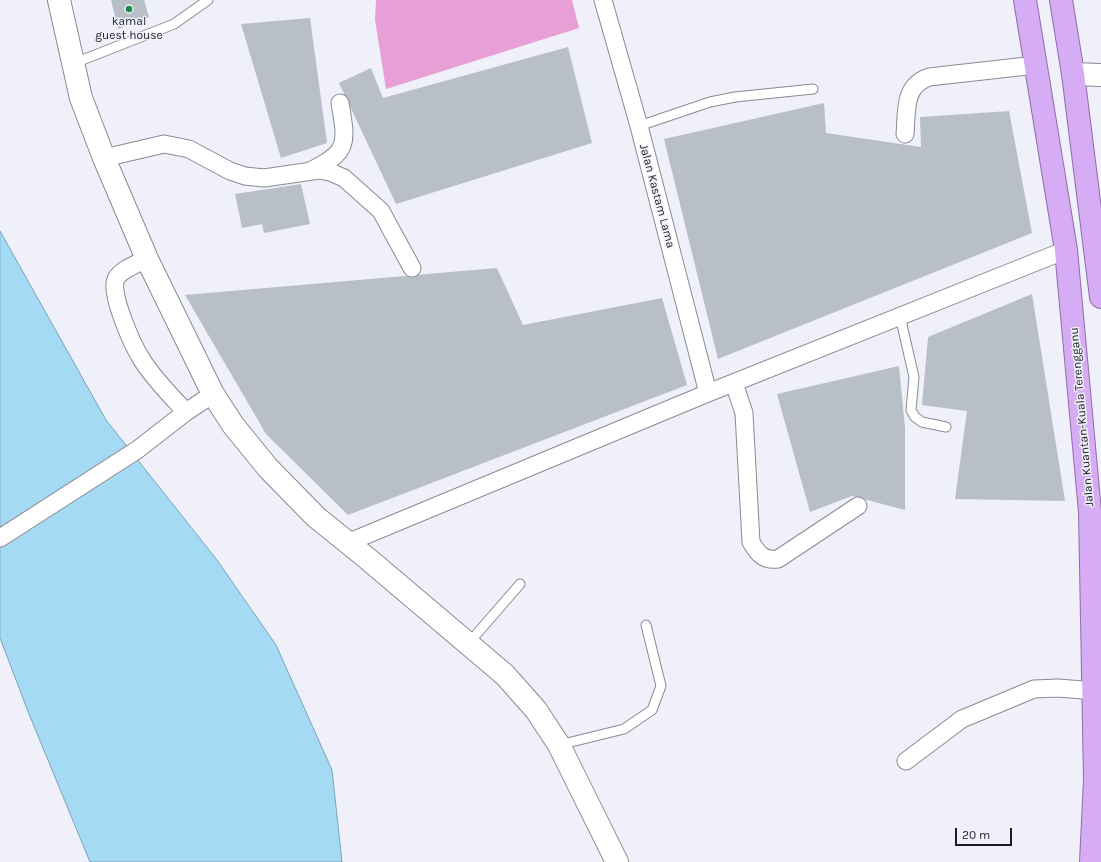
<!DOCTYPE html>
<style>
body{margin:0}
#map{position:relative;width:1101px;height:862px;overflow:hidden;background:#eff0fa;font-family:Karla,sans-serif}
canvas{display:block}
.scale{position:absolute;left:955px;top:828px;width:57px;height:18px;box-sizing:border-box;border:2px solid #1e1e22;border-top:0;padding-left:5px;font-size:12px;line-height:14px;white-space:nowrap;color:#1e1e22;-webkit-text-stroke:3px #eff0fa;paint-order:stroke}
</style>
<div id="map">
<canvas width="1101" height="862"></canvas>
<div class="scale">20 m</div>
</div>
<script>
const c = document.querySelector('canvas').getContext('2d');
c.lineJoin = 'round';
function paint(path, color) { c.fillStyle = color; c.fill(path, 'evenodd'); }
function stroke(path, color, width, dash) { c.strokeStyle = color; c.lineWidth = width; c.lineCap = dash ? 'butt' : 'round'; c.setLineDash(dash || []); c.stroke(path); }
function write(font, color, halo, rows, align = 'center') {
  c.font = font + ' Karla,sans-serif'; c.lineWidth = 3; c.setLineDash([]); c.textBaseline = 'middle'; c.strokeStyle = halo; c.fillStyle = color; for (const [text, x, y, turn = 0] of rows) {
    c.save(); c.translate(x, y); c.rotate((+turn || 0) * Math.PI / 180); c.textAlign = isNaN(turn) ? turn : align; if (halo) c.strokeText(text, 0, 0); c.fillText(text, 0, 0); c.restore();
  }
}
paint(new Path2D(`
 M376,0h196l7,28 -193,61 -11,-69z`), '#e89fd5');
const water = new Path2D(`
 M0,231l106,189 111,140 59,85 56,125 10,92h-252l-61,-148 -29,-76z`);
paint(water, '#a5daf5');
stroke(water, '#7ca2b6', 1);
paint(new Path2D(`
 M111,0h33l5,17 -31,12z
 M310,18l17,125 -46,15 -40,-134z
 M568,47l24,96 -196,61 -57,-121 32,-15 12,30z
 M824,103l2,30 95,14 -1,-30 89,-6 23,122 -314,126 -54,-220z
 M301,184l9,40 -46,9 -2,-9 -20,4 -7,-34z
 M497,268l26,57 139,-27 25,87 -339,130 -82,-81 -81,-139z
 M1032,294l33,207 -110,-2 12,-88 -45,-6 6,-68z
 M899,366l6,62v82l-53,-14 -42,16 -33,-118z`), '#b9bfc7');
const service = new Path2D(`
 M72,64l102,-40 34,-24
 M639,126l71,-24 25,-5 78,-8
 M900,316l14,61 -3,33 4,7 7,5 24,5
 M468,644l52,-60
 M559,745l65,-16 28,-19 9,-24 -15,-61`);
const minor = new Path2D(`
 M603,0l36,126 69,267
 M905,134c2,-23 -2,-48 24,-57l107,-12
 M104,158l60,-14 25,5 41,22 15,5 19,2 55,-8 11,2 14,6 37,33 31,57
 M310,171c39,-19 37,-27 30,-68
 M147,259c-10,5 -26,10 -31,20 -7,14 17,67 26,81 12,19 28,35 44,52
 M734,383l10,30 7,129c7,12 13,19 27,17l80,-53
 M0,538l137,-88 49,-38 27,-18
 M347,543l361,-150 358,-143
 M906,761l56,-42 72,-30 24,-1 37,3`);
const tertiary = new Path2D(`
 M59,0l22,98 23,60 43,101 66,135 20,31 35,43 48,49 52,42 137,116 31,35 23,35 58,117
 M1073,74l28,1`);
const trunk = new Path2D(`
 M1025,0l41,250 24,262 5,268 -4,82
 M1061,0l12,74 28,223`);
stroke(service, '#8a8a93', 11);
stroke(minor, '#8a8a93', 19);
stroke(tertiary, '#8a8a93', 24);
stroke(trunk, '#8f6da9', 24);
stroke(service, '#fff', 9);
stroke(minor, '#fff', 17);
stroke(tertiary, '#fff', 22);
stroke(trunk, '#d6acf4', 22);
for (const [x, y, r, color] of [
 [129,9,4,"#178d47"]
]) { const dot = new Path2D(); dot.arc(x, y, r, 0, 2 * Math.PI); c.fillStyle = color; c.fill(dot); stroke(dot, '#eff0fa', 1.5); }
write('12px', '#1e1e22', '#eff0fa', [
 ["kamal",129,22],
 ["guest house",129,36]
]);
write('12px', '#1e1e22', '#eff0fa', [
 ["Jalan Kastam Lama",657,196,75],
 ["Jalan Kuantan-Kuala Terengganu",1082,417,-95]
]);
</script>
